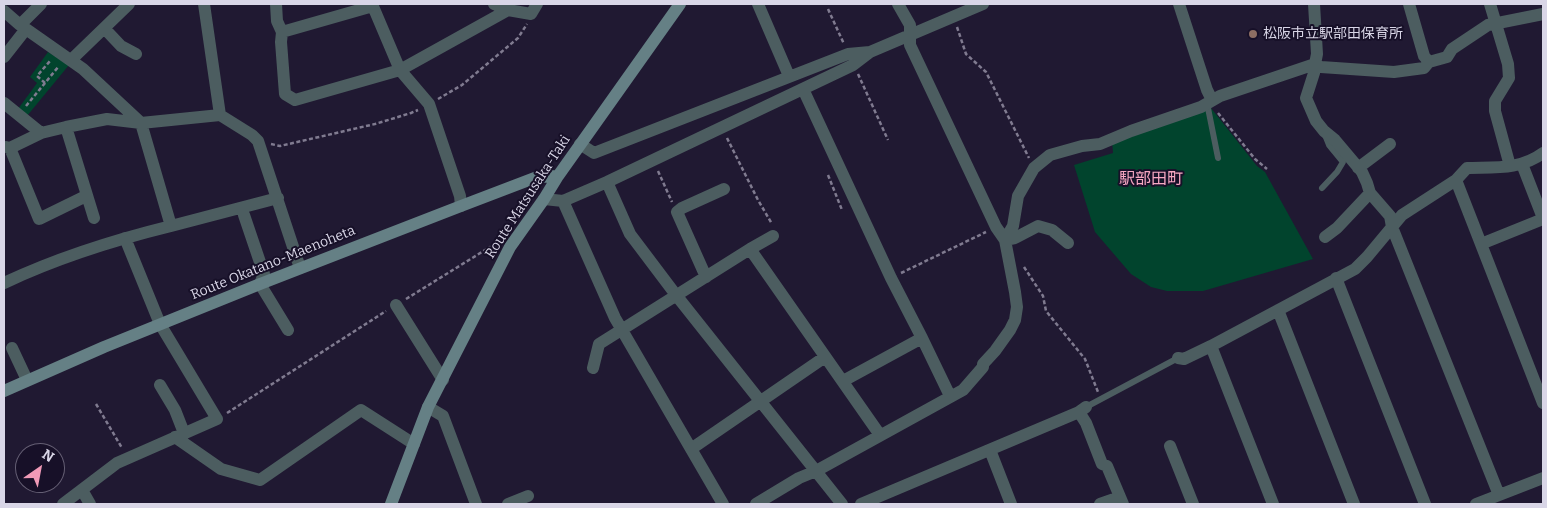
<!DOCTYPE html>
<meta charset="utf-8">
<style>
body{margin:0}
#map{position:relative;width:1547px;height:508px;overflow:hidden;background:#201932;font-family:Bitter,serif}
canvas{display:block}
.frame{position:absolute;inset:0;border:5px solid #d9d6e7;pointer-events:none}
.north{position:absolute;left:15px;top:443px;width:50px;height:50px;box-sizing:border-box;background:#171028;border:1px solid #655f74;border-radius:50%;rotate:33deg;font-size:14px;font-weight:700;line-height:20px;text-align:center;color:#d9d6e7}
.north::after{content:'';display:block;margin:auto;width:18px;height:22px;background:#f09ab7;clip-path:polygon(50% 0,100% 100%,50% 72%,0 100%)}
</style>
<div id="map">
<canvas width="1547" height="508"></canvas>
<div class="frame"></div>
<div class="north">N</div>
</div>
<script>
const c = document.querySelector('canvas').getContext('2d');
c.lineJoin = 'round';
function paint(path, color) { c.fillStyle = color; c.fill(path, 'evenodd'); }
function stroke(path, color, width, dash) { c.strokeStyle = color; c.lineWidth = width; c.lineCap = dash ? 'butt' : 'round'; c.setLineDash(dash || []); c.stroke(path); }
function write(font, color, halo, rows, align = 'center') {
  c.font = font + ' Bitter,"Noto Sans JP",serif'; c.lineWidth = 4; c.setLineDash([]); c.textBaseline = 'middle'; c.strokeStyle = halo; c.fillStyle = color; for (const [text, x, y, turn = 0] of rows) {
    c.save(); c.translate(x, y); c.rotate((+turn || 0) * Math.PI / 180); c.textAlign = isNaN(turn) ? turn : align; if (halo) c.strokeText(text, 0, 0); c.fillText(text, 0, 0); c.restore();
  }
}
paint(new Path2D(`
 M48,52l21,13 -42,51 -9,-7 19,-26 -7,-6z
 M1211,108l46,58 8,6 48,87 -110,32h-36l-16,-4 -20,-13 -36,-42 -21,-67 39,-12 -1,-12 91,-32z`), '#01442d');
stroke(new Path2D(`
 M828,9l16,35
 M957,27l9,27 20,18 43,86
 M858,74l30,66
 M45,83l-8,-7 13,-15
 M438,99l24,-14 56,-47 9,-14
 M26,106l33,-40
 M1218,113l37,46 12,10
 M727,138l31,62 14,24
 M271,144l9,2 95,-22 36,-11 7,-3
 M658,171l14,31
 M828,175l14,35
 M1024,267l19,29 3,15 39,48 13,33
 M901,273l85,-41
 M406,299l84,-52h6
 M96,404l26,44
 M227,413l159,-102`), '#807b90', 2.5, [4, 2.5]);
stroke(new Path2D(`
 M1207,103l11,55
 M1322,188l15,-16 6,-10 -14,-17 -4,-10
 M1086,407l92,-49`), '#4c5d60', 6);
stroke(new Path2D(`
 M204,4l16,111
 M276,4l1,17 5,11 -1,10 4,52 10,6 105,-30 108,-60 -14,-6
 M372,4l28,66 29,34 31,92 1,10
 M758,4l31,72
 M1179,4l28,86 5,10
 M1409,4l15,52 5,6
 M1490,4l18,60 1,14 -14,23v10l15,55
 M508,10l23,4 6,-10
 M4,11l16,14 21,-21
 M104,28l17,18 15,8
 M26,29l57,40 58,54
 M282,32l91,-26
 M4,57l22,-28 -5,-4
 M71,60l58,-56
 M803,89l88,189 31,60
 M4,103l37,30
 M66,127l28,91
 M580,144l14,9 254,-99 22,-2
 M6,147l4,1 31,-15 25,-6 41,-8 34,4
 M10,148l29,71 47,-23
 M1522,164l21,54
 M1358,168l32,-24
 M1456,180l87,223
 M607,182l23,52 46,61 166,209
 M544,199l19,2 44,-19 246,-117 17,-13 113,-48
 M563,201l52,117 108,186
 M244,215l20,59 -4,10 28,46
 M171,226l107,-28
 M773,236l-23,13 130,186
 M1325,237l12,-9 33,-35
 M1005,240l8,-14 5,-30 16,-28 16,-13 32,-9 18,-2 31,-13 70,-24 19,-11 95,-32 2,-10 -3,-50
 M1005,240l10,-2 23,-12 14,4 16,13
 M1481,244l62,-25
 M706,277l-29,-65 5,-4 42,-19
 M1336,278l89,226
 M4,283c53,-25 110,-43 167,-57l-30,-103 79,-8 32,20 6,6 42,127
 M396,305l47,75
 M1278,310l76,194
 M1211,346l62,158
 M12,348l15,32
 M1178,358l6,1 27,-13 144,-77 12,-12 35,-42 54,-35 11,-12c28,-1 53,2 76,-15
 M593,368l6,-24 151,-95
 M843,381l79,-43 28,58
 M160,385l15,25 9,23
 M428,407l15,9 33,88
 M1079,412l7,11 16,41 5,2 16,38
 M175,437l46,32 39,11 101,-70 53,34
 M1170,446l23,58
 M691,449l134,-92
 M990,450l21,54
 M82,490l8,14
 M1499,495l-107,-268 -2,-11 -20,-23 -3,-10 -5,-11 -27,-32 -11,-9 -8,-10 -10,-23 8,-25 1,-9 6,3 73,5 30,-4 5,-6 18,-5 5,-8 36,-24 55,-11
 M63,504l54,-41 100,-44 -57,-95 -35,-86
 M508,504l20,-8
 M756,504l43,-26 17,-7 147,-81 20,-23v-3l12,-13 15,-21 5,-10 2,-13 -2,-15 -10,-52 -9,-13 -86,-182v-20l-12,-21
 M861,504l218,-92 7,-5
 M1100,504l20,-7
 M1476,504l67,-26`), '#4c5d60', 12);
stroke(new Path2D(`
 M4,391l100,-44 156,-63 201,-78 76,-29 21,-1
 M391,504l37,-97 82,-160 34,-48 14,-23 122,-172`), '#658085', 12);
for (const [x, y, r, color] of [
 [1253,34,5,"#8d6e63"]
]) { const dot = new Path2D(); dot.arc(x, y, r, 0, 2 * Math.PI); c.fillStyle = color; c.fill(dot); stroke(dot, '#171028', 2); }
write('14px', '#d9d6e7', '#171028', [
 ["松阪市立駅部田保育所",1263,34]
], 'left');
write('14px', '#d9d6e7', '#171028', [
 ["Route Matsusaka-Taki",528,197,-57],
 ["Route Okatano-Maenoheta",273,263,-22]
]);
write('16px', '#f7a7c2', '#171028', [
 ["駅部田町",1151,180]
]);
</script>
